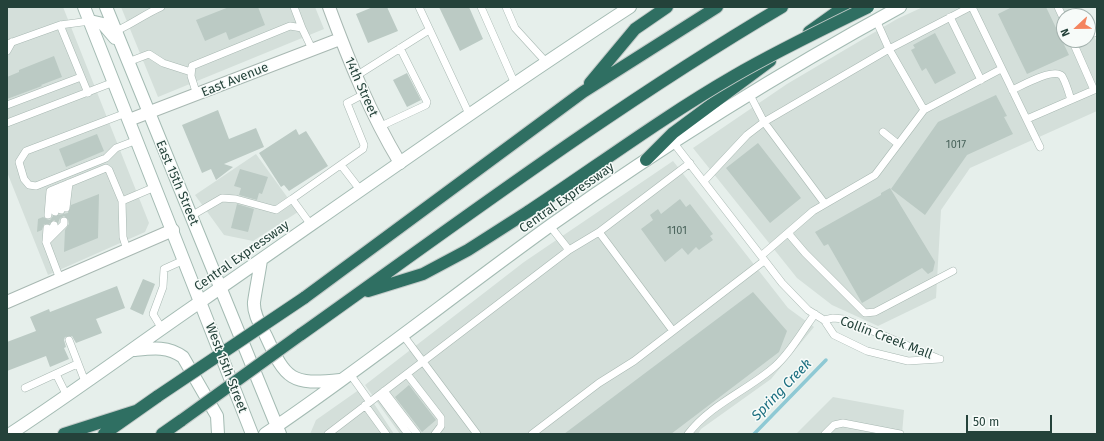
<!DOCTYPE html>
<style>
body{margin:0}
#map{position:relative;width:1104px;height:441px;overflow:hidden;background:#e6efeb;font-family:"Fira Sans",sans-serif}
canvas{display:block}
.frame{position:absolute;inset:0;border:8px solid #24423a;pointer-events:none}
.north{position:absolute;left:1056px;top:8px;width:40px;height:40px;box-sizing:border-box;background:#f7fbf9;border:1px solid #a3b1ad;border-radius:50%;rotate:248deg;font-size:11px;font-weight:700;line-height:16px;text-align:center;color:#24423a}
.north::after{content:'';display:block;margin:auto;width:14px;height:18px;background:#f4845f;clip-path:polygon(50% 0,100% 100%,50% 72%,0 100%)}
.scale{position:absolute;left:966px;top:415px;width:86px;height:18px;box-sizing:border-box;border:2px solid #24423a;border-top:0;padding-left:5px;font-size:12px;line-height:14px;white-space:nowrap;color:#24423a;-webkit-text-stroke:3px #f7fbf9;paint-order:stroke}
</style>
<div id="map">
<canvas width="1104" height="441"></canvas>
<div class="frame"></div>
<div class="north">N</div>
<div class="scale">50 m</div>
</div>
<script>
const c = document.querySelector('canvas').getContext('2d');
c.lineJoin = 'round';
function paint(path, color) { c.fillStyle = color; c.fill(path, 'evenodd'); }
function stroke(path, color, width, dash) { c.strokeStyle = color; c.lineWidth = width; c.lineCap = dash ? 'butt' : 'round'; c.setLineDash(dash || []); c.stroke(path); }
function write(font, color, halo, rows, align = 'center') {
  c.font = font + ' "Fira Sans",sans-serif'; c.lineWidth = 3; c.setLineDash([]); c.textBaseline = 'middle'; c.strokeStyle = halo; c.fillStyle = color; for (const [text, x, y, turn = 0] of rows) {
    c.save(); c.translate(x, y); c.rotate((+turn || 0) * Math.PI / 180); c.textAlign = isNaN(turn) ? turn : align; if (halo) c.strokeText(text, 0, 0); c.fillText(text, 0, 0); c.restore();
  }
}
paint(new Path2D(`
 M7,7h56l86,216 -4,9 -97,43 -41,-103z
 M121,7h194l9,22 -166,68z
 M923,7h159l3,9h-21v24h24v-18l9,21v68l-127,57 -29,42 -5,88 -58,28 -46,-21 -35,-27 -104,-130 94,-64 110,-65z
 M256,154l42,58 -45,29 -29,-6 -29,-40z
 M673,161l115,147 26,19 -43,52 -70,50 -3,5h-298l-35,-49 159,-123z
 M363,387l31,47h-84l6,-14z
 M833,397l71,13 -2,24h-106z`), '#d4dfda');
stroke(new Path2D(`
 M754,434l72,-74`), '#8ec9d4', 3.5);
paint(new Path2D(`
 M229,7h29l7,18 -36,15 -3,-8 -21,9 -9,-21z
 M373,7h14l11,24 -30,12 -12,-29z
 M439,7h30l14,32 -23,12z
 M1012,7h34l23,48 -42,19 -29,-60z
 M935,33l21,40 -21,11 -9,-16 -4,3 -11,-21 4,-2 -2,-3z
 M54,56l8,21 -21,8 1,1 -35,13v-22l12,-5v-2z
 M407,73l14,27 -14,7 -14,-27z
 M996,95l11,21 -3,1 9,17 -46,21 -42,60 -34,-26 47,-67z
 M218,110l11,29 27,-11 8,19 -40,17 9,3 -17,13 -5,-11 -9,4 -20,-48z
 M296,129l3,6 7,-4 22,35 -39,25 -5,-6 -3,2 -22,-34z
 M97,134l7,17 -38,16 -7,-18z
 M758,143l43,55 -31,25 -44,-55z
 M240,169l28,8 -6,17 -3,-1 -2,7 -18,-5 2,-7 -7,-2z
 M890,188l45,74 -2,9 -5,3 -6,-6 -60,35 -34,-59 -4,2 -9,-14 66,-37v-2z
 M99,194l-1,44 -34,14 1,-22 4,-6 -1,-5 -4,-3 -4,2 -2,5 -4,-3 -5,4h-5l-2,6 -5,2 1,-13 5,-2 3,2 4,1 3,-4 15,-3 3,-8z
 M680,199l6,8 4,-3 23,30 -3,2 3,4 -14,10 -3,-3 -8,8 -6,-7 -17,14 -24,-33 12,-9 -3,-5 8,-6 3,5z
 M237,204l17,5 -6,23 -17,-4z
 M143,279l12,5 -12,31 -13,-6z
 M117,286l8,22 -29,11 6,14 -26,10 -4,-7 -7,1 -1,3 2,7 -2,1 5,11 -19,8 -4,-11 -39,15v-29l29,-11 -6,-14 19,-8 1,3z
 M753,292l34,39 -8,21 -108,82h-107z
 M409,385l27,35 -14,12 -27,-35z`), '#bbcac4');
const service = new Path2D(`
 M294,7l8,21
 M419,7l51,109
 M481,7l34,77
 M506,7l9,21 31,34
 M972,7l68,140
 M1058,7l6,13
 M950,17l31,63
 M876,20l13,29 35,61
 M60,25l28,68
 M116,31c16,-7 29,-17 45,-24
 M1088,35l9,-3
 M7,44l53,-19 30,-4
 M7,51l5,-9
 M128,62l21,-8 14,9 28,9
 M356,76l73,-46
 M1012,90c9,-4 42,-23 50,-14 4,7 7,17 9,24
 M749,93l15,29 61,82
 M197,95l-6,-19 1,-10 98,-40 12,2 10,21
 M7,105l74,-28
 M126,113l-100,38 -7,11 5,17 5,6 7,1 70,-28 10,-10 21,-8
 M1027,119l67,-29 -22,-50
 M7,123l107,-41
 M379,127l47,-22 1,-3 -27,-54
 M883,132l15,12
 M673,142l109,141 26,27 16,10 10,15 33,16 41,10 32,-2
 M341,165l20,26
 M704,181l43,-46 17,-13 125,-73 81,-42
 M292,199l71,-50 1,-4 -17,-42 17,-9
 M66,208l3,-25
 M61,210l1,-24
 M55,212l1,-23
 M48,215l2,-24 56,-23 3,2 13,31
 M191,216l31,-18 14,1 40,11 16,-11 19,26
 M550,226l19,24 30,-18 91,-69
 M47,228l-1,14 14,37
 M599,232l74,99
 M788,233l17,20 60,60 10,-1 78,-41
 M48,238l6,-13
 M46,242l18,-18v-3
 M127,250l-4,-13 -1,-36 33,-14
 M761,256l52,-45 62,-36 49,-65 77,-41
 M824,320l9,-2 11,1 93,39
 M162,329l-9,-15 10,-27 1,-18 20,-9
 M403,335l74,99
 M69,340l17,44
 M56,374l11,22
 M350,374l20,28
 M407,374l34,44v8l-6,8
 M25,388l52,-24
 M384,391l33,43
 M379,395l29,39
 M365,405l21,29
 M328,434l241,-184
 M532,434l67,-51 35,-22 130,-100
 M688,434c22,-29 58,-43 85,-66 17,-14 29,-37 42,-54
 M825,434l9,-9 9,-2 57,11`);
const minor = new Path2D(`
 M329,7c20,54 41,106 71,156
 M129,120l211,-81
 M7,302l166,-72`);
const secondary = new Path2D(`
 M84,7l168,427
 M106,7l174,427
 M90,21l13,3 12,14
 M261,260c-2,14 -5,28 -7,42 -1,12 7,24 12,34 20,44 25,49 74,44
 M135,350c18,-2 33,-4 48,7l34,59 1,18
 M10,434c64,-42 126,-88 190,-132 143,-99 284,-200 430,-295
 M265,434c98,-66 190,-140 286,-209 113,-80 228,-152 349,-218`);
const motorway = new Path2D(`
 M809,32l35,-25
 M590,83l45,-54 32,-22
 M646,160l27,-27 97,-72
 M368,291l55,-17 45,-24 61,-39
 M304,298l279,-206 134,-85
 M300,335c159,-113 314,-229 482,-328
 M64,434l72,-23
 M104,434l54,-38
 M162,434l20,-14`);
stroke(service, '#a8b8b2', 8);
stroke(minor, '#a8b8b2', 14);
stroke(secondary, '#a4bbb3', 14);
stroke(motorway, '#c2cac8', 14);
stroke(service, '#fff', 7);
stroke(minor, '#fff', 12);
stroke(secondary, '#fff', 12);
stroke(motorway, '#2f6f62', 12);
const motorwayBridge = new Path2D(`
 M529,211c68,-45 134,-94 205,-135 43,-25 89,-47 134,-69
 M158,396l146,-98
 M182,420l118,-85`);
stroke(motorwayBridge, '#c2cac8', 14, []);
stroke(motorwayBridge, '#2f6f62', 12);
write('11px', '#4a645c', null, [
 ["1017",956,145],
 ["1101",677,231]
]);
write('13px', '#24423a', '#f7fbf9', [
 ["East Avenue",235,80,-22],
 ["14th Street",361,87,66],
 ["East 15th Street",177,183,67],
 ["Central Expressway",567,198,-35],
 ["Central Expressway",242,256,-35],
 ["Collin Creek Mall",886,338,21],
 ["West 15th Street",226,368,69]
]);
write('italic 14px', '#1c6f80', '#f7fbf9', [
 ["Spring Creek",782,390,-46]
]);
</script>
